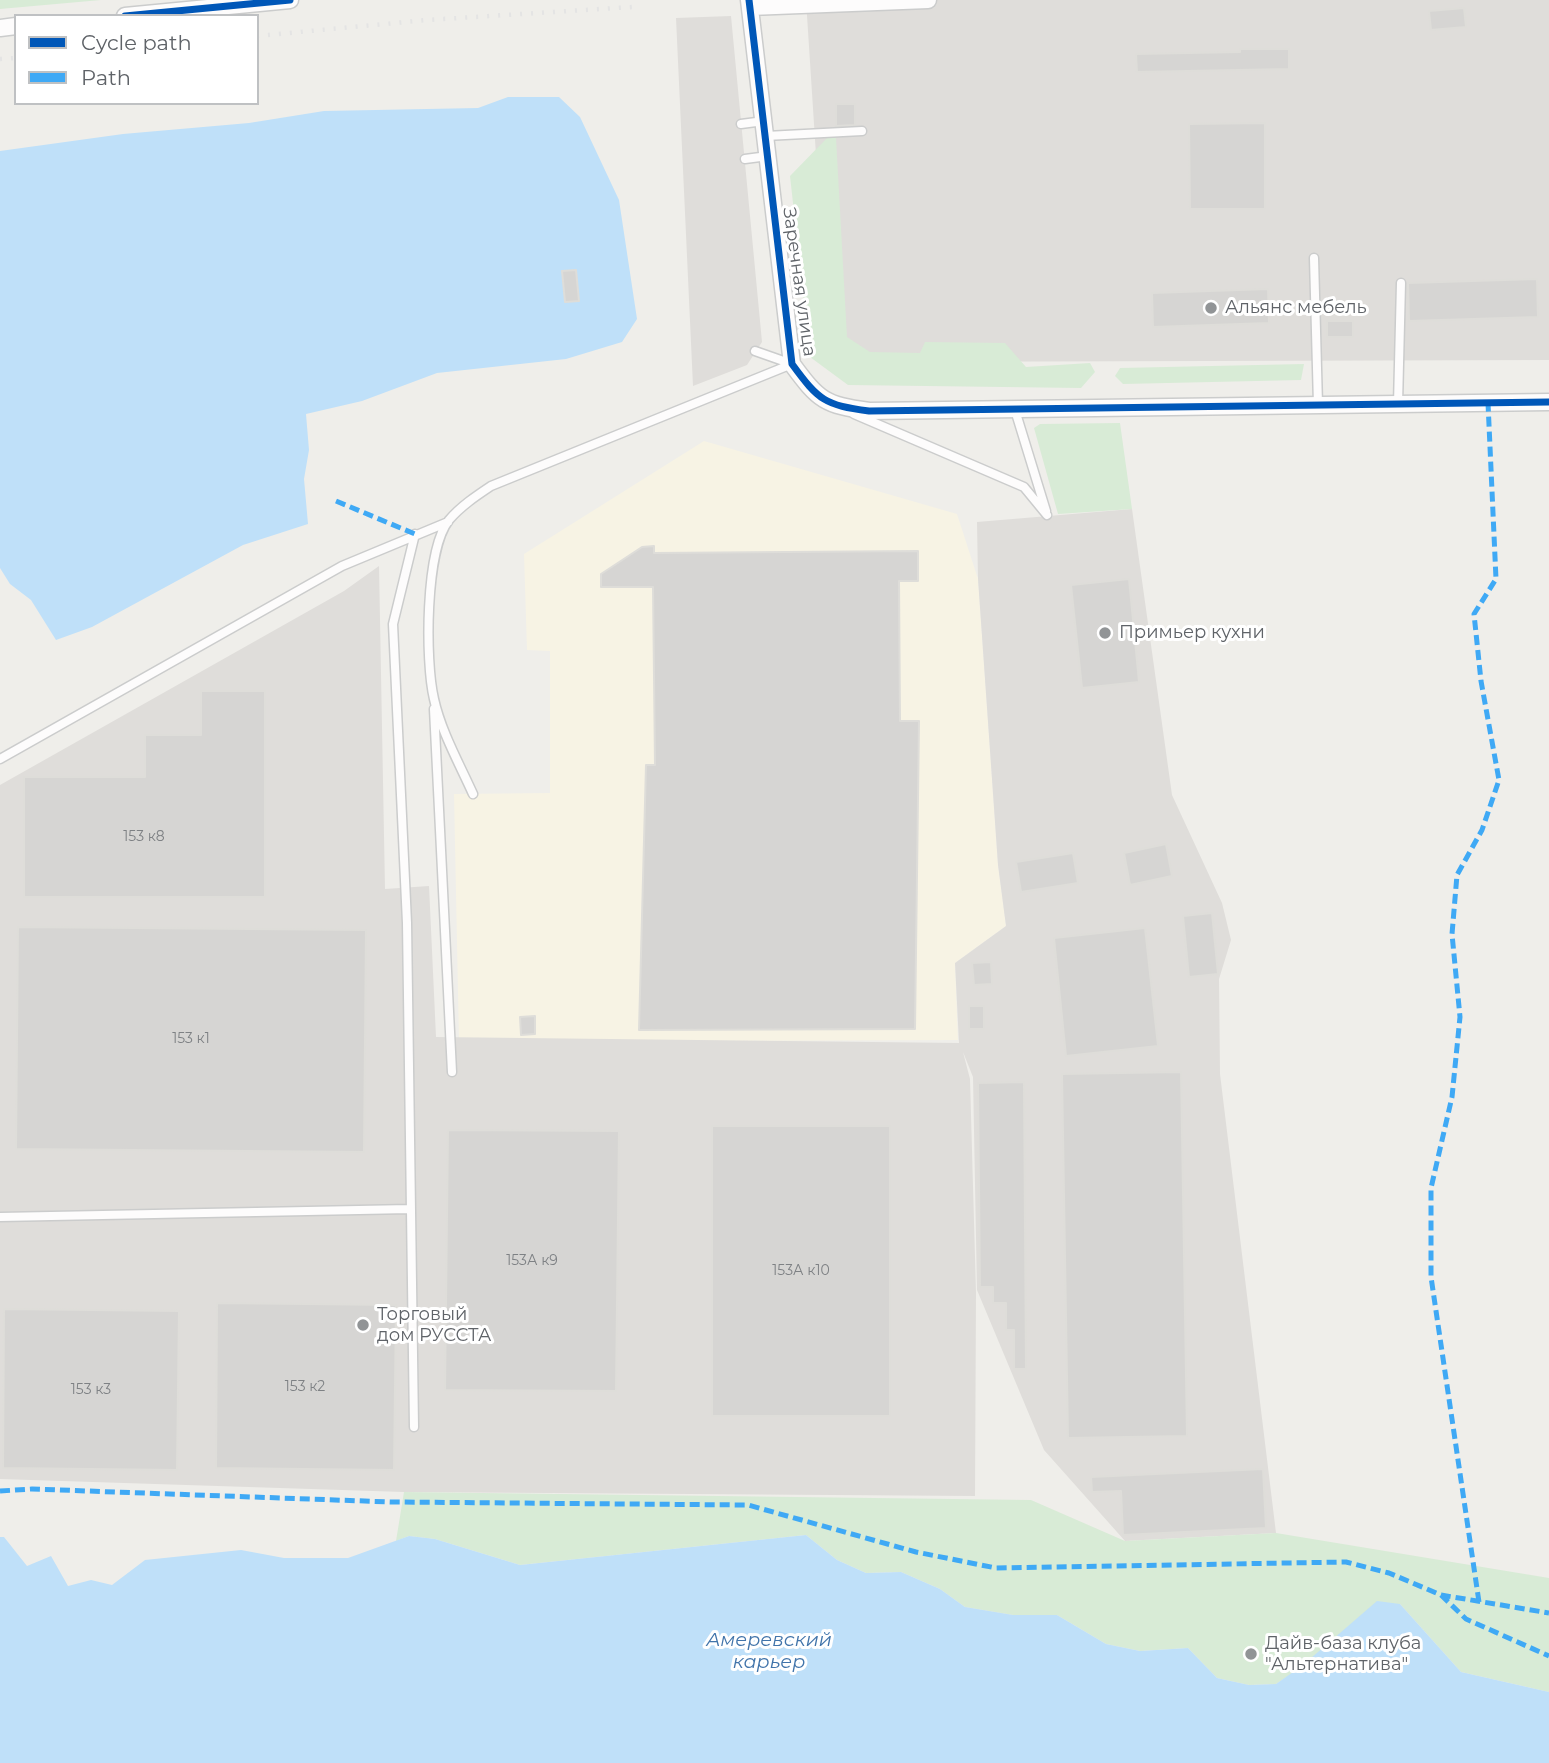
<!DOCTYPE html>
<meta charset="utf-8">
<style>
body{margin:0}
#map{position:relative;width:1549px;height:1763px;overflow:hidden;background:#efeeea;font-family:Montserrat,sans-serif}
canvas{display:block}
.legend{position:absolute;left:14px;top:14px;width:245px;height:91px;box-sizing:border-box;background:#fff;border:2px solid #bfc1c3;margin:0;padding:9px 12px;list-style:none;font-size:21px;color:#5f6368}
.legend li{display:flex;align-items:center;gap:14px;height:35px}
.legend b{width:35px;border:2px solid #bfc1c3}
</style>
<div id="map">
<canvas width="1549" height="1763"></canvas>
<ul class="legend">
<li><b style="height:9px;background:#0057b8"></b>Cycle path</li>
<li><b style="height:9px;background:#3fa9f5"></b>Path</li>
</ul>
</div>
<script>
const c = document.querySelector('canvas').getContext('2d');
c.lineJoin = 'round';
function paint(path, color) { c.fillStyle = color; c.fill(path, 'evenodd'); }
function stroke(path, color, width, dash) { c.strokeStyle = color; c.lineWidth = width; c.lineCap = dash ? 'butt' : 'round'; c.setLineDash(dash || []); c.stroke(path); }
function write(font, color, halo, rows, align = 'center') {
  c.font = font + ' Montserrat,sans-serif'; c.lineWidth = 6; c.setLineDash([]); c.textBaseline = 'middle'; c.strokeStyle = halo; c.fillStyle = color; for (const [text, x, y, turn = 0] of rows) {
    c.save(); c.translate(x, y); c.rotate((+turn || 0) * Math.PI / 180); c.textAlign = isNaN(turn) ? turn : align; if (halo) c.strokeText(text, 0, 0); c.fillText(text, 0, 0); c.restore();
  }
}
paint(new Path2D(`
 M704,441l253,73 21,65 20,286 8,61 -51,37 3,77 -499,2 -5,-248 96,-1v-142l-23,-1 -3,-96z`), '#f7f3e4');
paint(new Path2D(`
 M806,0h743v360l-686,2 -35,-21z
 M731,16l31,326 -15,23 -54,21 -17,-368z
 M1132,509l40,286 50,108 9,37 -12,39 1,95 56,459 -151,8 -81,-91 -67,-160 -4,-213 -10,-25 7,27 6,214 -1,203 -571,-4 -404,-13v-694l344,-194 35,-25 6,323 44,-3 7,151 523,6 -4,-80 51,-37 -8,-61 -20,-286 -1,-57z`), '#dfddda');
paint(new Path2D(`
 M0,0h101l-101,9z
 M827,138h9l11,199 23,15 50,1 5,-11 80,1 21,24 64,-4 5,9 -14,16 -233,-3 -38,-28 -20,-181z
 M1304,364l-3,16 -178,4 -8,-8 5,-8z
 M1120,423l12,86 -74,5 -24,-86 6,-4z
 M404,1492l627,8 94,41 151,-8 273,45v114l-88,-20 -61,-68 -124,80 -27,1 -32,-7 -29,-30 -48,3 -34,-7 -49,-29h-44l-48,-8 -25,-18 -39,-17 -35,1 -29,-13 -31,-25 -286,30 -85,-26 -26,-3 -13,5z`), '#d8ebd6');
paint(new Path2D(`
 M508,97h51l21,20 39,83 18,119 -15,23 -56,17 -129,14 -75,28 -56,13 3,36 -5,29 4,45 -65,21 -151,82 -36,13 -25,-40 -21,-16 -10,-16v-417l123,-17 126,-11 75,-12 154,-3z
 M806,1535l31,25 29,13 35,-1 39,17 25,18 48,8h44l49,29 34,7 48,-3 29,30 32,7 27,-1 27,-19 74,-64 23,3 61,68 88,20v71h-1549v-226h4l23,29 24,-10 17,30 23,-6 21,5 33,-25 96,-10 43,8h64l61,-22 26,3 85,26z`), '#bfe0f9');
const building = new Path2D(`
 M1464,8l2,19 -35,3 -2,-19z
 M1240,49h49v20l-152,3 -1,-18 104,-2z
 M836,104h19v21l-19,1z
 M1265,123v86h-75l-1,-85z
 M576,270l3,31 -14,1 -3,-31z
 M1537,279l1,38 -129,4 -1,-38z
 M1268,289l1,34 -116,4 -1,-34z
 M1327,321h26v16h-26z
 M654,546v7l264,-2v30h-19l1,140h19l-4,308 -276,1 7,-265h9l-2,-178h-52v-13l41,-27z
 M1129,579l10,103 -57,6 -11,-103z
 M201,691h64v206h-241v-120h121v-42h56z
 M1166,844l6,32 -42,9 -6,-32z
 M1073,853l5,30 -57,9 -5,-30z
 M1212,913l6,61 -29,3 -6,-61z
 M18,927l348,3 -2,222 -348,-3z
 M1145,928l13,118 -92,10 -12,-118z
 M991,962l1,22 -18,1 -2,-22z
 M969,1006h15v23h-15z
 M535,1016v18l-14,1 -1,-18z
 M1181,1072l6,364 -119,2 -6,-364z
 M1024,1082l2,287h-12v-39h-8v-27h-13v-16h-13l-2,-204z
 M712,1126h178v290h-178z
 M448,1130l171,1 -3,260 -171,-1z
 M217,1303l179,2 -2,165 -178,-2z
 M4,1309l175,2 -2,159 -174,-2z
 M1263,1469l3,59 -143,7 -2,-44 -29,1 -1,-15z`);
paint(building, '#d6d5d3');
stroke(building, '#deddd9', 2);
const lane = new Path2D(`
 M741,124l23,-3
 M766,136l96,-5
 M745,159l23,-3
 M1314,258l4,147
 M755,351l37,13
 M1398,404l3,-121
 M1015,410l31,101
 M854,414l170,73 23,28
 M434,709l18,363
 M0,759l342,-193 106,-44
 M473,794c-14,-31 -32,-63 -39,-95 -9,-38 -9,-149 15,-179 12,-14 27,-24 42,-34l301,-122
 M0,1217l410,-8
 M414,1427l-7,-504 -14,-299 22,-90`);
const street = new Path2D(`
 M749,0l43,364c27,37 33,41 77,47l680,-9
 M750,7l178,-7
 M125,16l165,-16
 M0,28l16,-2`);
stroke(lane, '#cbcccc', 11);
stroke(street, '#cbcccc', 19);
stroke(lane, '#fdfcfc', 8);
stroke(street, '#fdfcfc', 16);
stroke(new Path2D(`
 M257,36l170,-16 205,-13
 M0,59l16,-1`), '#e4e4e4', 4.5, [2, 9]);
stroke(new Path2D(`
 M336,501l79,33
 M0,1491l32,-2 359,13 357,3 168,47 80,16 350,-6 43,11 52,22 108,18
 M1441,1595l25,24 83,37
 M1479,1602l-48,-325v-89l21,-91 8,-80 -8,-83 5,-59 25,-45 17,-50 -18,-99 -7,-67 22,-35 -8,-176`), '#3fa9f5', 5, [10, 5]);
stroke(new Path2D(`
 M749,0l43,364c27,37 33,41 77,47l680,-9
 M125,16l165,-16`), '#0057b8', 7);
for (const [x, y, r, color] of [
 [1211,308,7,"#919496"],
 [1105,633,7,"#919496"],
 [363,1325,7,"#919496"],
 [1251,1654,7,"#919496"]
]) { const dot = new Path2D(); dot.arc(x, y, r, 0, 2 * Math.PI); c.fillStyle = color; c.fill(dot); stroke(dot, '#fff', 2.5); }
write('14px', '#7e8184', null, [
 ["153 к8",144,837],
 ["153 к1",191,1039],
 ["153А к9",532,1261],
 ["153А к10",801,1271],
 ["153 к2",305,1387],
 ["153 к3",91,1390]
]);
write('18px', '#5f6368', '#fff', [
 ["Заречная улица",799,282,82]
]);
write('18px', '#5f6368', '#fff', [
 ["Альянс мебель",1225,308],
 ["Примьер кухни",1119,633],
 ["Торговый",377,1315],
 ["дом РУССТА",377,1336],
 ["Дайв-база клуба",1265,1644],
 ["\"Альтернатива\"",1265,1665]
], 'left');
write('italic 19px', '#4174aa', '#fff', [
 ["Амеревский",769,1640],
 ["карьер",769,1662]
]);
</script>
